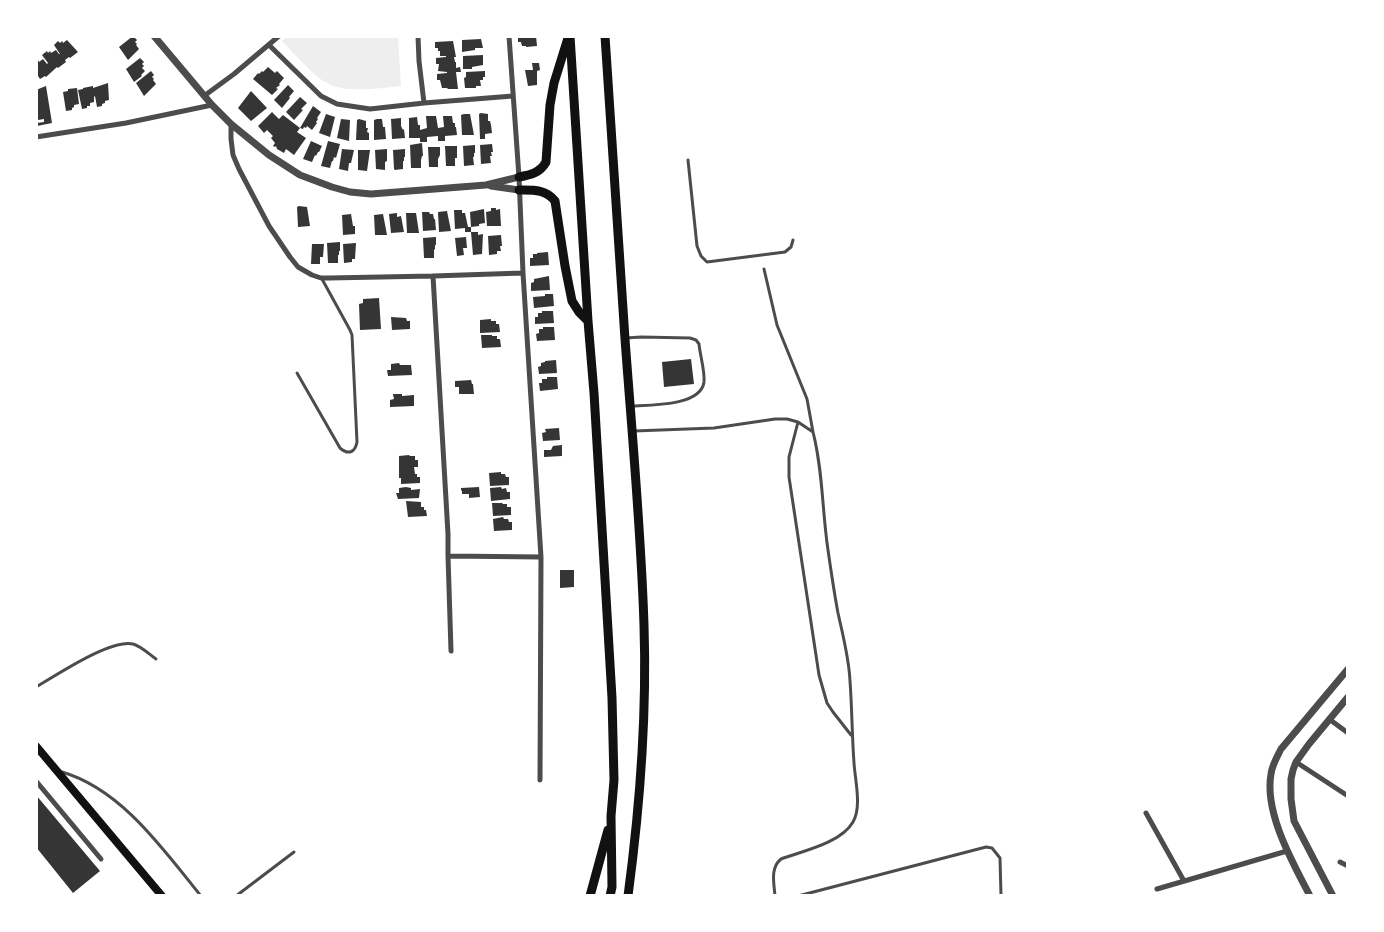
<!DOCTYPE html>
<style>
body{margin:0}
#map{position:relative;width:1384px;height:932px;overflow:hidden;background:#fff;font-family:"PT Sans",sans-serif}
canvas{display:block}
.frame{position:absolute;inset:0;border:38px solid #fff;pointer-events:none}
</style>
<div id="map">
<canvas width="1384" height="932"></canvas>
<div class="frame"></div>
</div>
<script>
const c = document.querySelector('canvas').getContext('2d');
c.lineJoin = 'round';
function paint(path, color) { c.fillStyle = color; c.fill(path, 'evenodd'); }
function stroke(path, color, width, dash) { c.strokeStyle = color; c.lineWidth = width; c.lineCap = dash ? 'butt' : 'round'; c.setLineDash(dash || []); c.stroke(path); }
paint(new Path2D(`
 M288,36h110l3,50c-20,2 -52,7 -70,-1 -18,-8 -35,-30 -49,-44z`), '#eee');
paint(new Path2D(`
 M133,36l4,4 -2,2 2,2 -1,1 3,4 -11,11 -9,-13z
 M518,36h18l1,10 -11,1v-1h-4l-1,-4h-3z
 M481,39l2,9h-8v2l-13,2v-12z
 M67,40l11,12 -8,6 -1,-1 -4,3 1,2 -8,6 -1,-1 -11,10 -1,-1 -5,3 -4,-6v-11l2,-2 1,2 4,-3 4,5 1,-1 -6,-8 5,-4 1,2 2,-2 1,2 5,-3 3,4h1l-6,-9 4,-4 2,2 2,-2 1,2z
 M453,41l3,16h-2l1,5h1v6l4,-1 1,5h-5l2,17h-10l-1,-1h-5l-2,-8h-3v-6l10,-1v-1l-9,-1 1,-7h-3v-6l10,-1v-1h-6v-5h-2v-3h-3v-6z
 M483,55v10l-11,2v2h-9v-13z
 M140,58l4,4 -2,2 2,2 -2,2 3,3 -4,4 1,1 -8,6 -8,-13z
 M532,63h7l1,7 -3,1v14l-9,1 -3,-16h8z
 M268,67l7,6 2,-2 7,7 -5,6 1,1 -4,3 2,1 -6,6 -19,-16 5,-6 1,1 3,-3 1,1z
 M151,71l3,4 -2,2 2,2 -1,1 3,4 -12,12 -8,-13z
 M485,71v6h-2v3h-3l1,6h-5v2h-11l-1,-10 2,-1v-5z
 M108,83l1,17 -4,1v2l-3,1v2l-5,1 -2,-11 -1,1v5l-4,1v3h-3v2l-5,1 -4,-19 5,-1v-1l10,-2v2z
 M288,85l6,6 -5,6 1,1 -8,10 -8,-8z
 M46,86l6,37 -15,3v-3l7,-1v-3l-6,1v-2h-2v-28z
 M77,88l2,16 -5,1v2l-2,1v2l-6,1 -3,-19 5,-1v-2z
 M251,91l16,17 -16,13 -13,-13z
 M300,97l7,6 -6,6 2,1 -9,10 -8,-8z
 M313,106l8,6 -4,6 1,1 -2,3 1,1 -5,7 -5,-4 -1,2 -2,-1 -1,2 -3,-1z
 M272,112l7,7 4,-4 17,13 -3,4 9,6 -12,17 -8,-6 -2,4 -7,-4 -1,-3 -1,1 -2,-1 2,-3 -4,-5 2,-2 -6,-6 -3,3 -6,-7z
 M481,113l7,1v7h2l1,4 1,8 -7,1v5h-5l-1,-25z
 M326,114l9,3 -5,20 -11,-4z
 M464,114h6l4,21h-12l-1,-20z
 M426,116h10l2,12 6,-1 -1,-11h9l1,7h2v4h1l1,8 -12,1v5h-7v-5l-11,1v5h-7v-4h-11v-20l8,-1 1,8h2v5l7,-2z
 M401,118v8l2,4 1,-1 1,9 -13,1 -1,-20z
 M341,119l9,1 -1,21 -12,-3z
 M359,119l7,2v7h2l-1,4 2,1v7h-13l1,-20z
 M377,119h5l1,8h2l1,12 -12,1v-20z
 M311,141l11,5 -3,6h-1l-2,4 -1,-1 -3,7 -9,-3z
 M328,141l12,3 -4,14 -2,-1 -1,4h-1l-2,7 -9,-2z
 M422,143l1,13h-1l-1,4v8h-10l-1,-23z
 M492,144l1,8h-2l1,4h-2l1,7 -10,1 -1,-19z
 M475,145v8h-1v4h-1l1,8 -10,1 -1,-20z
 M445,146h12v12h-2v8h-9z
 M428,147h12v8l-2,4v8h-9z
 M342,149l12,1 -3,13h-2l-1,8 -9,-2z
 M387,149v12l-2,1v8l-9,-1 -1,-19z
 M405,149v8h-1v4h-1v8l-8,1 -1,-1 -1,-19z
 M358,150h12l-3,21 -9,-1z
 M299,206l8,1 3,19 -12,1 -1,-20z
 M491,208h5v2l4,-1 1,17h-14l-1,-14 5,-1z
 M484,209l1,14 -6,1v2l-8,1 -1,-15z
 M454,210h8v3h3l3,14h3v5h-6v-4l-10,1z
 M447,211l4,20 -12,1 -1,-20z
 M422,212h7l1,2h3l1,5h1l1,11 -13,1z
 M397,213v4l4,-1 3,16 -13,1 -2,-19z
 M406,213h10l3,20h-12z
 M351,214l2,12h2v8l-12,1 -1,-20z
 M383,214l4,21h-12l-1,-20z
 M471,232h7v3l5,-1 -1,20 -9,1z
 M501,235l1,11h-2l1,5h-4v3l-8,1 -1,-19z
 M436,237v8h-1v4l-1,1v8h-10l-1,-20z
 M466,237l1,11h-4l1,7 -7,1 -2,-18z
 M340,242v9h-1v4h-1v8h-10l-1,-20z
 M356,243l-1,16h-3v3l-8,1 -1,-19z
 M312,244h12l-1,13h-3v7h-9z
 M548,252l1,13 -19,1v-8h3v-4h4v-1z
 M549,276l1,14 -19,1v-8l3,-1v-3z
 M545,294h8l1,12 -20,2 -1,-11 12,-1z
 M379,298l2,31 -21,1 -1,-26 4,-1v-4z
 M542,311h11l1,12 -19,1v-7h3v-4h4z
 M391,317l15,1 1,3h3v8l-18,1z
 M491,319v2h5v3h3l1,8 -20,1v-13z
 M543,327h11l1,13 -18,1 -1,-7 3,-1v-4h4z
 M481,335h11v1h5v3h3l1,8 -19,1z
 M691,359l3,25 -30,3 -2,-25z
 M556,360l1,13 -18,1 -1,-7 3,-1v-3l4,-1v-1z
 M399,363l1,2h11l1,10 -24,1 -1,-6h4v-6z
 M547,377h10l1,12 -18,2 -1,-8h3v-4h5z
 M471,380l1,4h1l1,10h-15v-7h-4v-6z
 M393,394h9v2l12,-1v11l-24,1v-7l4,-1z
 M559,428l1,12 -17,1 -1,-8 4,-1 -1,-3z
 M562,445v11l-18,1v-7h7l2,-4z
 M409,455l1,1h5v4h3v7h-4l1,7h2v3h3v6l-19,1v-6h-2v-22z
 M501,472v2h4l1,3h3v8l-19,1 -1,-13z
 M406,487l5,1v2l9,-1 -1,9 -21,1 -2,-6h3v-5z
 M479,487l1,10 -11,1v-4h-7v-4l-1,1v-3z
 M501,487l1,2 4,-1 1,4h3v7l-19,2 -1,-13z
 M406,501l15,1v5h3v3h2l1,6 -19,1z
 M492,503h10l1,1h4v3h4v8l-18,1z
 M503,517l1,2h4l1,3h3v8l-18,1 -1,-12z
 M560,570h14v17l-14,1z
 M36,795l64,76 -27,22 -37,-46z`), '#353535');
stroke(new Path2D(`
 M688,160l9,86 4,10 6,6 78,-10 6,-5 2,-7
 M764,269l13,56 30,74 6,33
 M626,338l15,-1 49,1 6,2 3,4c1,11 6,27 5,38 -3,24 -53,23 -72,24
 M297,373l43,75c8,7 15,5 17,-6l-5,-107 -2,-5 -28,-51
 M798,422l-9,35v20l30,198 8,28 6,9 18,23
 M634,431l80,-3 61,-9h12l11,3 15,10c10,39 9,78 15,118 3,21 6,42 10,63 5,23 11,45 12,68 2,27 2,55 4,82 1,17 8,44 -1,59 -12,21 -50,29 -72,37 -11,9 -7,24 -6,37
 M36,687c21,-12 74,-48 97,-43 8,2 17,11 23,15
 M62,772c59,17 101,77 139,124
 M236,896l58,-44
 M798,896l188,-49 6,1 8,10 1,38`), '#4c4c4c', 3);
stroke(new Path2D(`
 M418,36l1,25 5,42
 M509,36l10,141 4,96 18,284 -1,223
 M269,45l52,51 16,8 33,5 54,-6 89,-7
 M204,96l30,-22 45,-38
 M231,124v15l2,16 6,14 30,57 21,31 8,10 14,8 9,3h8l104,-2 90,-3
 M36,137l90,-14 86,-18
 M433,276l15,258v22l93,1
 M448,556l3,95
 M1329,719l19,14
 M1296,762l52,34
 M36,781l65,78
 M1146,813l38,68
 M1340,862l8,4
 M1157,889l130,-38`), '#4c4c4c', 5);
stroke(new Path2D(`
 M154,36l58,69 19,19 38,31 31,20 32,12 18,5 21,2 115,-9 33,-8
 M491,186l28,4
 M1310,896c-17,-33 -46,-83 -39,-122 1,-9 6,-17 10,-25l67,-80
 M1333,896l-39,-75 -3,-22v-20l2,-9 3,-8 13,-18 39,-47`), '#4c4c4c', 7);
stroke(new Path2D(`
 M36,746l126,150`), '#111', 8);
stroke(new Path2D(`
 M570,36l18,285 6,72 18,305 2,82 -3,36 1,71 -2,9
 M605,36c7,101 13,202 20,303 7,95 16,190 19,286 3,90 -4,181 -16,271
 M519,177c11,-2 21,-4 27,-15l4,-57 4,-22 14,-45
 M519,190c14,0 27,-1 36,11l10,65 7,35 7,11 9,9
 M590,896l18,-66`), '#111', 9);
</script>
